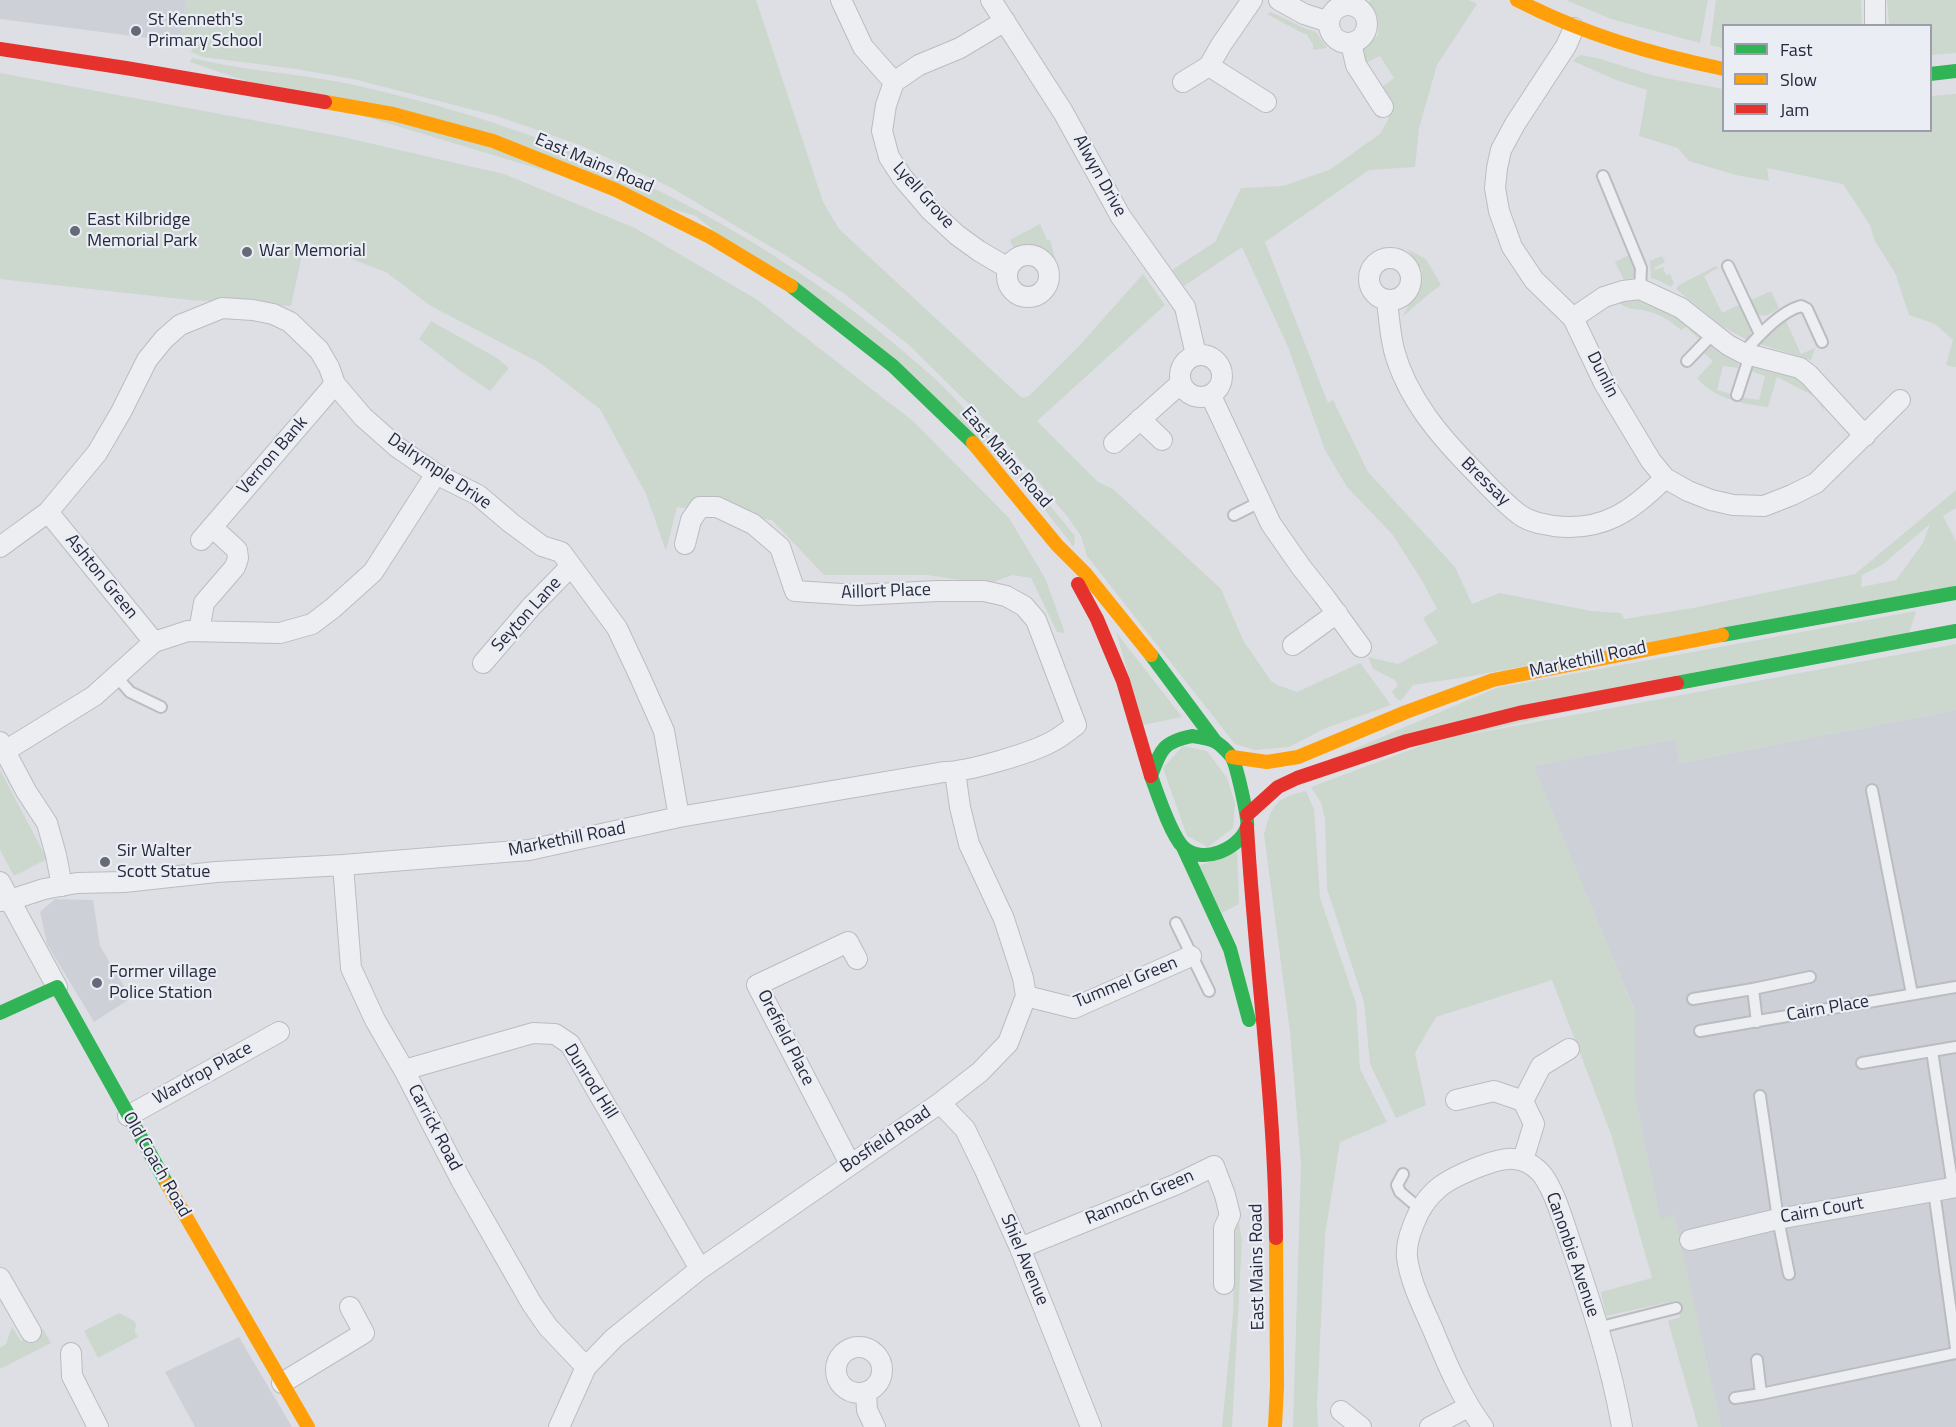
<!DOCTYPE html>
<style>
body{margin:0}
#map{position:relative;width:1956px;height:1427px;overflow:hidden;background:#dedfe4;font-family:"Titillium Web",sans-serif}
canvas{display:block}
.legend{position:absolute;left:1722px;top:24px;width:210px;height:108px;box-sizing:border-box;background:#ebedf4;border:2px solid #9c9faa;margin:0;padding:8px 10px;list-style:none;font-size:18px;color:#25293c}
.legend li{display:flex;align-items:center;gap:12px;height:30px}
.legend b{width:30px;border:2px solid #9c9faa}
</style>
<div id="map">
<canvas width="1956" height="1427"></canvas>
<ul class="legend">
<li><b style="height:8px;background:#30b455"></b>Fast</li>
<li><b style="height:8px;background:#ff9f0a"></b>Slow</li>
<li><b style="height:8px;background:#e5322d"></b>Jam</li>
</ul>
</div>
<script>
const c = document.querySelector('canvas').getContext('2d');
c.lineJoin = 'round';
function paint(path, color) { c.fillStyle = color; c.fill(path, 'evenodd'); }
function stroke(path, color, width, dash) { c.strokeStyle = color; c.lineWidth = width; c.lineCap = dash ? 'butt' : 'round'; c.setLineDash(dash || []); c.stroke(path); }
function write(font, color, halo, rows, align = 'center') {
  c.font = font + ' "Titillium Web",sans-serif'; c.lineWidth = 4.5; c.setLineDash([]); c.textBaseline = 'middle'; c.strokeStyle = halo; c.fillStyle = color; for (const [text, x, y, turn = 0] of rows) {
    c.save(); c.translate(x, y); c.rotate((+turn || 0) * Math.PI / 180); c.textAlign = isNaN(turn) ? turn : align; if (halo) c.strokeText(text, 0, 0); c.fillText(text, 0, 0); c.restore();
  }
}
paint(new Path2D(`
 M0,0h186l-6,42 -180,-23z
 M1956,710v717h-235l-47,-211 -14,4 -25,-123v-85l-102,-246 143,-27 3,24z
 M55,899l38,1 7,46 31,52 -37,24 -47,-78 -7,-32z
 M239,1337l53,90h-97l-30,-55z`), '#ced0d8');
paint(new Path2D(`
 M186,0h570l67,202 16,27 183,169 7,-2 51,-51 63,-71 22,31 -128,116 61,61 15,7 108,100 22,51 28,41 6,4 20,7 63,-29 31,42 -65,23 -37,19 -34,3 -20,-6 -148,-188 -6,-20 -14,-20 -75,-89 -82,-81 -64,-51 -53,-35 -121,-72 -92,-43 -83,-29 -144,-37 -57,-10 -93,-12 -12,-5 2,-6 -13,-4z
 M1370,0h99l8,4 -40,61 -18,63 -4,39 -46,3 -104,72 63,161 5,-3 35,72 87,95 17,37 28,-11 91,18 30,2 3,6 69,-11 162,-34 101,-84v18l-13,8 13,25v45l-490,91 -53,8 -12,16 -5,-3 -4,-6 6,-7 -3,-5 -22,-11 -5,-12 30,7 40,-21 -15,-25 14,-9 -16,-30 -28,-44 -46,-48 -22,-37 -37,-103 -46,-100 -58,39 -12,-16 43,-28 26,-54 42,-2 46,-16 51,-36 9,-16 -4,-7 -4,-23 13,-10 -14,-22 -18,9 -2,-12 18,-18c1,-14 1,-21 -10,-31zM1930,524l-7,19 -27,37 -35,7 1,-12 20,-10z
 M1566,0h142l-8,43 -89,-24z
 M1716,0h145l1,25 -138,1 -1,22 -13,-3z
 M1887,0h69v53l-25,2 -1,-29 -41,-1z
 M1271,12l31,15 14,5 11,16 -14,2v-5l-7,-12 -2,1 -37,-20z
 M1580,55l17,3 58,18 68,13 1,41h206l1,-34 25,-2v273l-10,-2 7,-25 -18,-16 -26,-9 -13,-40 -22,-36 -4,-14 -27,-41 -76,-16 2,13 -33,-6 -47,-14 -11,-13 -39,-12 8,-46 -31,-10 -43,-19z
 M192,58c48,12 99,15 148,24 26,5 51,12 76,18 192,50 370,144 517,277 14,13 27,27 40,41 36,38 69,78 102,118l-1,11 -57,-72 -321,-259 -459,-138 -47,-16z
 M0,73l338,63 166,38 131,54 121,71 158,123 95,96 36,60 20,55 -8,-1 -26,-54 -19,-3 -24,9 -61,-9h-103l-52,-55 -95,-13 -11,44 -20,-57 -46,-85 -60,-46 -109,-57 -45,-34 -81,-31 -14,65 -101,-6 -190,-21z
 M1040,224l7,16h3l7,25c-14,-21 -20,-21 -44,-18l-3,-7z
 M1407,249l19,10 15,26 -11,8 -28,24 18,-32 2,-15z
 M1629,255l8,22 -13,3 -9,-18z
 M1662,256l3,6 -11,6 1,2 8,-3 3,8 4,-1 4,9 -3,4 -11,-6 -9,-3 -1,-17z
 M1716,266l2,2 -14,8 18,37 19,-9c6,12 16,25 6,36l-25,-14 -46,-37 3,-4z
 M1771,291l8,17c-15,11 -22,11 -30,-7z
 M1637,299c28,9 40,15 62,35l1,6 -14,-13 -5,3c-11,-9 -20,-16 -35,-19 -10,-3 -19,-1 -27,-8z
 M431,321l66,37 12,10 -19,23 -32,-22 -39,-30z
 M1786,321l15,33 14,-6 -4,12 -52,-16 15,-16z
 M1714,345l25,14 -1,9 -15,-2 -6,24 24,7 18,3 6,-24 -12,-4 -3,-5 7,-4 36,12 28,22 3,15 -8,-15 -39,-20 -9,30c-26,-3 -53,-8 -71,-29l16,-17 -9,-8 5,-7z
 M1916,611l-7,23 -611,139 198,-85z
 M1116,632l66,85 -39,8z
 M1956,644v66l-277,53 -3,-24 -142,27 101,247v84l25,122 14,-4 47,212h-23l-30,-106 12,-4 -2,-17 -72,16 -5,-24 51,-14 -41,-144 -59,-154 -116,37 -21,36 11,52 -30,13 -26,-54 -6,-62 -37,-113 -2,-70 -4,-16 -10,-16 123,-46z
 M1183,746l24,5 20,27 8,25 -2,25 -25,19 -21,-11 -24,-68z
 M0,770l47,89 -33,17 -14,-26z
 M1306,791l8,18 6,89 36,105 4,66 27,53 -47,20 -15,93 -8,170 1,22h-25l8,-263 -11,-132 -26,-198c9,-31 10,-35 42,-43z
 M1237,852l2,52 -17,9 -24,-47z
 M1236,1207l6,33 -10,187h-10l11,-113z
 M119,1313l15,8 2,3 -1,8 3,5 -40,21 -14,-27z
 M12,1327l9,14 22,-12 8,14 -51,26v-21l6,-4z`), '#ccd7ce');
const lane = new Path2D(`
 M1603,176l38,92 -1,21
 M1728,266l32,68
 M1743,353c15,-16 36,-41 58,-47l6,3 15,33
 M1687,361l27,-28
 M1737,395l13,-40
 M1234,515l26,-13
 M116,676l14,16 31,15
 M1872,790l40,204
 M1176,923l33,68
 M1753,989l57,-12
 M1693,999l60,-10 4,33
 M1700,1031l256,-44
 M1932,1051l21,137
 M1862,1063l94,-16
 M1760,1096l18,123 11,55
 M1403,1174l-6,11 3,7 20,17
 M1934,1191l22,157
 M1597,1328l79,-20
 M1757,1360l4,34
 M1735,1398l26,-4 195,-41`);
const street = new Path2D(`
 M841,0l22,47 31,35
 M991,0l72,112 58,105 64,90 11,48
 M1279,0l25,14 25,8
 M1875,0v26
 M1329 24a19 19 0 1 1 38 0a19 19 0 1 1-38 0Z
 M1005,21l-45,27 -41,17 -25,17 -8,23 -4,26 7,26 13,20 29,34 26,24 22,16 29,17
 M1574,28l-8,18 -51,78 -14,26 -4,18 -2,20 4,23 13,36 22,33 39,38 31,65 47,78 14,17 23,13 23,9 22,5 31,1 28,-11 24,-12 84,-83
 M1351,43l5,22 27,42
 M1209,66l57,36
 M1183,82l26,-16 12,-21 31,-45
 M1007 276a21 21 0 1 1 42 0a21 21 0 1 1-42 0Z
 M1369 279a21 21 0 1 1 42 0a21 21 0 1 1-42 0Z
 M1387,301c2,16 3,33 7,49 13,49 48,89 83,124 13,14 27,29 43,41 10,7 22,9 34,11 49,6 78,-15 111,-48
 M1573,318l31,-21 19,-6 17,-2 41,19 47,37 15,8 57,15 9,7 56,61
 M1180 376a21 21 0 1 1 42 0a21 21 0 1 1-42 0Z
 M1211,396l60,128 30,43 23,29 37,51
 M1140,419l22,21
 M1114,443l67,-60
 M48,512l106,130
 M201,540l134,-156
 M0,547l48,-35 49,-59 24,-41 26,-52 17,-21 16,-14 42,-17 31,2 20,4 17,8 29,28 10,17 6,17 28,33 34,30 39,27 42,21 33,28 31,23 19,6 56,76 23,49 24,54 15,86
 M199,631l5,-28 31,-36 3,-9 -1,-8 -25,-23
 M1293,645l44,-32
 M483,663l48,-56 40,-41
 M0,742l26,49 21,32 9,32 6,31
 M5,751l89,-55 60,-54 34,-11 92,2 32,-9 21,-16 40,-36 63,-98
 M343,865l8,103 24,52 29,50 57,110 71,124 16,23 38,40
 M0,882l57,105
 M0,901l10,-1 34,-11 33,-6 47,-1 92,-10 127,-7 186,-15 150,-33 265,-45c23,0 88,-19 109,-31 8,-4 16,-11 23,-16l-40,-105 -12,-14 -18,-10 -22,-5h-46l-81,4 -62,-4 -15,-44 -27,-23 -36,-17h-17l-9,13 -6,24
 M1026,996l48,12 117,-52
 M404,1070l129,-37 22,1 15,10 130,225
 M1456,1100l38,-9 29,10 18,-35 28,-17
 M940,1103l25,26 19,39 36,80 71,179
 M128,1116l151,-84
 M1523,1160l11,-36 -11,-23
 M850,1164l-93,-179 91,-43 9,17
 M1690,1240l88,-21 178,-32
 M1020,1248l157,-64 37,-18 11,29 5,20 -6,13v56
 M0,1278l31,54
 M836 1370a23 23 0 1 1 46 0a23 23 0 1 1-46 0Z
 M71,1353l1,23 26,51
 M282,1383l82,-50 -14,-26
 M866,1393l1,17 8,17
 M1341,1411l20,16
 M559,1427l27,-60 28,-29 86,-69 240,-166 40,-31 28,-29 18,-47 -3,-18 -19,-59 -35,-75 -9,-37 -5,-35
 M1430,1427l38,-20
 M1483,1427c-22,-30 -36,-63 -50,-97 -10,-23 -23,-48 -26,-73 -1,-11 2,-21 6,-31 13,-36 34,-47 68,-60 22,-8 40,-13 59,6 13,14 23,48 29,66 21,62 42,125 53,189`);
stroke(lane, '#bbbcc0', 14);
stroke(street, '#bbbcc0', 22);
stroke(lane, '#edeef1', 10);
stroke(street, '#edeef1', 20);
stroke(new Path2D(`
 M1930,74l26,-3
 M791,286l102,80 80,77
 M1722,635l234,-42
 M1151,655l64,86
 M1677,683l279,-52
 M1192,736c7,1 16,2 22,5 5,2 14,11 17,15 5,6 18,64 16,71 -8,23 -46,38 -64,20 -13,-14 -25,-52 -32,-71 10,-27 12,-34 41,-40z
 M1183,847l47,102 19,71
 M0,1013l57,-26 110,197`), '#30b455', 14);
stroke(new Path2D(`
 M1517,0c66,34 134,54 207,69
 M325,102l68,12 100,27 123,49 94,47 81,49
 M973,443l84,102 28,28 66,82
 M1232,757l35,5 31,-5 108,-45 87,-32 229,-45
 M167,1184l141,243
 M1275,1427l2,-41 -1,-148`), '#ff9f0a', 14);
stroke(new Path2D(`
 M0,49l126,19 199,34
 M1078,584l19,35 26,62 28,95
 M1247,815l31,-28 19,-9 110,-37 112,-28 158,-30
 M1247,827c8,137 28,274 29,411`), '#e5322d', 14);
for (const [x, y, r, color] of [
 [136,31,6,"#666977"],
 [75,231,6,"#666977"],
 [247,252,6,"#666977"],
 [105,862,6,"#666977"],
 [97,983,6,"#666977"]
]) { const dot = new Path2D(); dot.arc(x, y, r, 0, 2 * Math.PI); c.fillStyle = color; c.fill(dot); stroke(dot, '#ebedf4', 2); }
write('18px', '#25293c', '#ebedf4', [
 ["St Kenneth's",148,21],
 ["Primary School",148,42],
 ["East Kilbridge",87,221],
 ["Memorial Park",87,242],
 ["War Memorial",259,252],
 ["Sir Walter",117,852],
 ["Scott Statue",117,873],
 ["Former village",109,973],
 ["Police Station",109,994]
], 'left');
write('18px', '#25293c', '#ebedf4', [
 ["East Mains Road",594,164,23],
 ["Alwyn Drive",1099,176,61],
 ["Lyell Grove",923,196,48],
 ["Dunlin",1602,375,63],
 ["Vernon Bank",273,456,-49],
 ["East Mains Road",1006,458,49],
 ["Dalrymple Drive",439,472,34],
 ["Bressay",1485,482,44],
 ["Ashton Green",101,577,51],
 ["Aillort Place",886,592,-2],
 ["Seyton Lane",527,615,-48],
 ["Markethill Road",1588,660,-12],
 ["Markethill Road",567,840,-11],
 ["Tummel Green",1126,983,-22],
 ["Cairn Place",1828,1009,-10],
 ["Orefield Place",785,1038,63],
 ["Wardrop Place",203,1074,-29],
 ["Dunrod Hill",590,1082,58],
 ["Carrick Road",434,1128,62],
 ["Bosfield Road",886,1140,-34],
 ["Old Coach Road",156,1165,60],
 ["Rannoch Green",1140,1198,-23],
 ["Cairn Court",1822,1211,-10],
 ["Canonbie Avenue",1572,1255,71],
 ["Shiel Avenue",1024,1260,67],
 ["East Mains Road",1258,1267,-91]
]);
</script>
